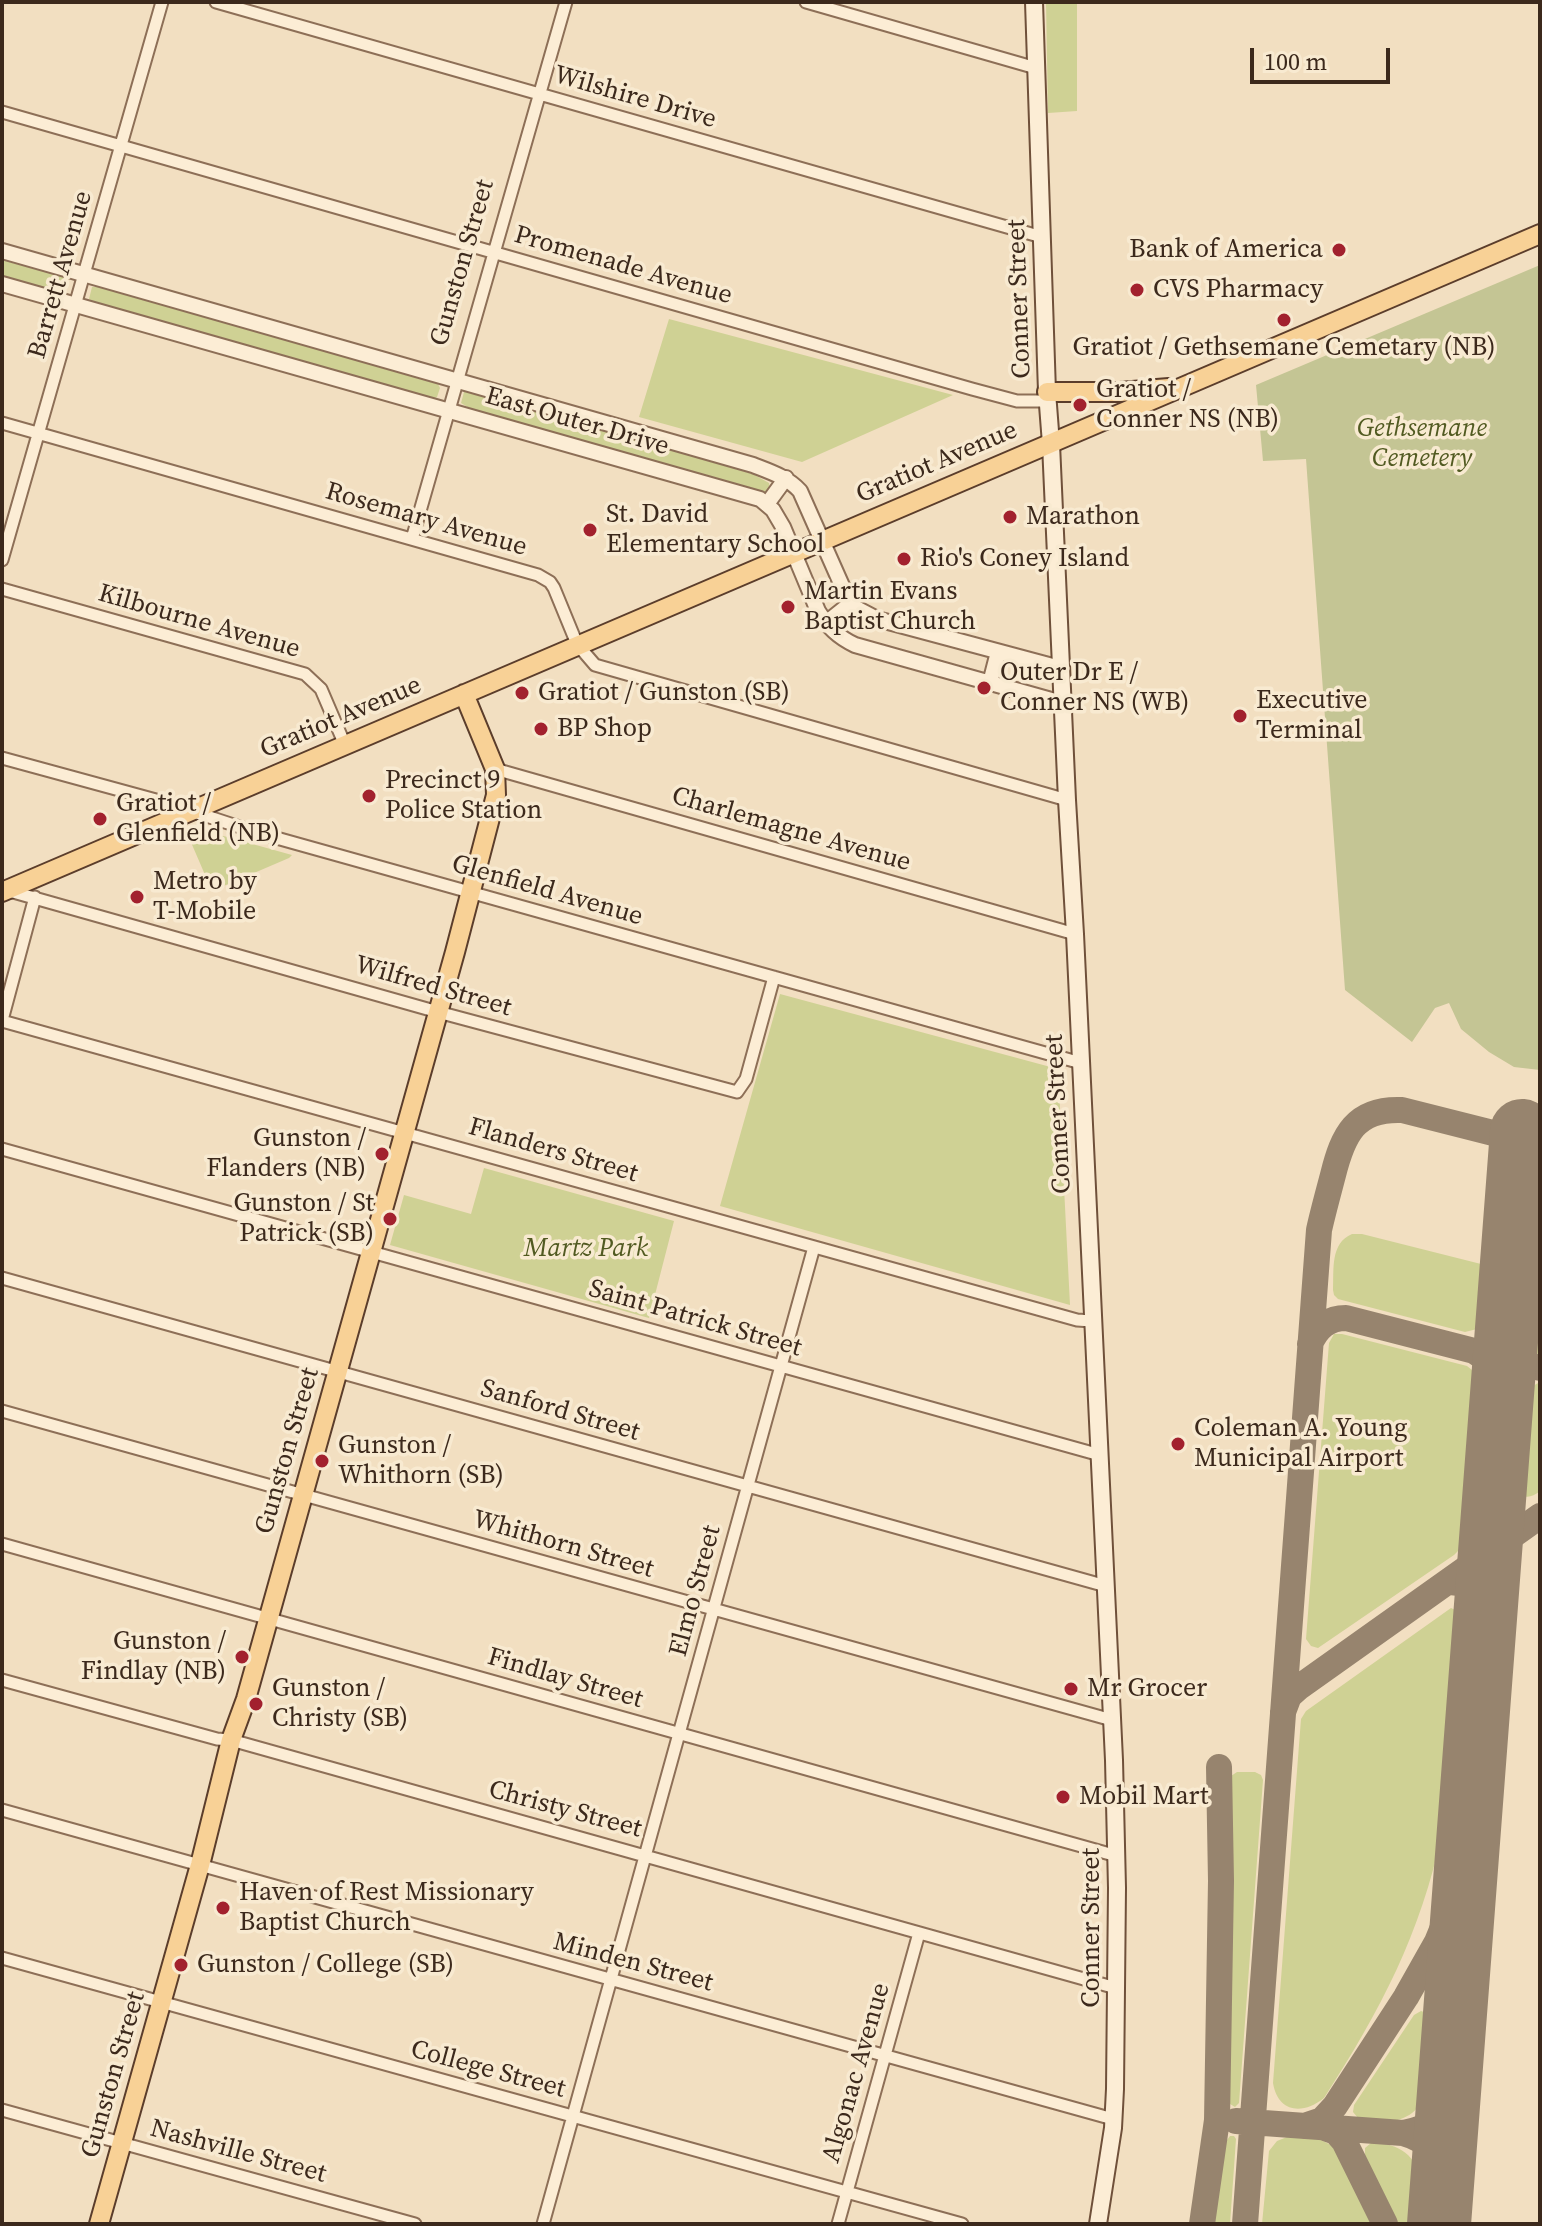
<!DOCTYPE html>
<style>
body{margin:0}
#map{position:relative;width:1542px;height:2226px;overflow:hidden;background:#f2dfc1;font-family:"Source Serif 4",serif}
canvas{display:block}
.frame{position:absolute;inset:0;border:4px solid #3c291c;pointer-events:none}
.scale{position:absolute;left:1250px;top:48px;width:140px;height:36px;box-sizing:border-box;border:4px solid #3c291c;border-top:0;padding-left:10px;font-size:24px;line-height:28px;white-space:nowrap;color:#3c291c;-webkit-text-stroke:6px #f8ead1;paint-order:stroke}
</style>
<div id="map">
<canvas width="1542" height="2226"></canvas>
<div class="frame"></div>
<div class="scale">100 m</div>
</div>
<script>
const c = document.querySelector('canvas').getContext('2d');
c.lineJoin = 'round';
function paint(path, color) { c.fillStyle = color; c.fill(path, 'evenodd'); }
function stroke(path, color, width, dash) { c.strokeStyle = color; c.lineWidth = width; c.lineCap = dash ? 'butt' : 'round'; c.setLineDash(dash || []); c.stroke(path); }
function write(font, color, halo, rows, align = 'center') {
  c.font = font + ' "Source Serif 4",serif'; c.lineWidth = 7; c.setLineDash([]); c.textBaseline = 'middle'; c.strokeStyle = halo; c.fillStyle = color; for (const [text, x, y, turn = 0] of rows) {
    c.save(); c.translate(x, y); c.rotate((+turn || 0) * Math.PI / 180); c.textAlign = isNaN(turn) ? turn : align; if (halo) c.strokeText(text, 0, 0); c.fillText(text, 0, 0); c.restore();
  }
}
paint(new Path2D(`
 M1046,2h31v109l-29,2z
 M2,260l62,17 4,4 -3,10 -5,2 -58,-17z
 M92,287h6l340,97 2,4 -3,9 -4,2 -336,-95 -8,-5z
 M669,319l284,76 -151,67 -163,-45z
 M464,392h6l283,82 16,9 1,6 -6,4 -11,-3 -284,-82 -8,-5z
 M209,832l83,23 -3,3 -77,33 -22,-51z
 M780,994l278,75 12,236 -350,-99z
 M484,1168l190,53 -25,97 -259,-73 14,-50 67,19z
 M1352,1234h10l119,30 9,14 -4,40 -9,11 -12,3 -127,-33 -4,-4 -1,-5c1,-20 -3,-47 19,-56z
 M1540,1282v74c-18,-15 -9,-48 -7,-69z
 M1334,1334h8l125,32 10,8 4,15 -10,142h-4l-4,15 -9,9 -136,93 -7,-2 -5,-7 23,-296z
 M1540,1382v109c-9,7 -17,9 -23,-2l9,-92 5,-10z
 M1451,1608l13,6c-5,73 -7,147 -22,218 -21,102 -62,179 -118,266 -21,17 -46,15 -51,-15l28,-364 5,-8z
 M1255,1772l6,3 2,5 -24,323 -4,4 -5,-3 -2,-4 1,-317 2,-7 6,-4z
 M1421,2011l9,3 4,9 -6,67h-2c-9,34 -39,35 -68,28l-5,-6 1,-7 60,-90z
 M1230,2136h4l2,3 -6,85h-18l12,-80z
 M1287,2137l32,2 16,8 38,77h-111l7,-73 8,-10z
 M1371,2143c25,-1 48,12 48,39h2l-3,42h-21l-32,-68v-8z`), '#cfd194');
paint(new Path2D(`
 M1540,265v805l-26,-3 -25,-15 -28,-23 -12,-26 -14,5 -23,34 -67,-52 -39,-531 -43,2 -7,-76z`), '#c4c594');
stroke(new Path2D(`
 M1496,1134l15,12 8,24
 M1310,1344c7,-16 18,-26 36,-26l194,50
 M1474,1351c23,13 27,35 26,59
 M1449,1582c37,1 35,28 35,56
 M1283,1712l6,-16 9,-8 242,-172
 M1236,2121l167,12c31,-5 39,-16 47,-46
 M1304,2126l18,-6 13,-14 71,-109 31,-55 20,-49 11,-50
 M1325,2128l11,4 8,9 41,83
 M1403,2133c32,9 37,25 39,56
 M1202,2224l15,-104 4,-239 -2,-114
 M1245,2224l74,-994c4,-18 9,-36 14,-55 10,-40 22,-67 69,-65l138,35`), '#97846e', 26);
stroke(new Path2D(`
 M1439,2224l83,-1093`), '#97846e', 64);
const minor = new Path2D(`
 M216,2l826,235
 M806,2l230,66
 M2,112l970,277 45,12h31
 M2,423l536,152 12,7 4,6 23,56 18,21 472,135
 M412,539l154,-537
 M2,560l160,-558
 M2,589l303,85 16,15 24,56
 M2,758l165,45 88,29 826,231
 M495,769l580,165
 M6,890l432,122 299,80 9,-13 28,-102
 M2,1020l33,-123
 M2,1021l1075,299 15,1
 M2,1149l1098,306
 M2,1278l1104,308
 M2,1411l1110,309
 M2,1544l1115,312
 M2,1680l215,59 14,1 885,248
 M2,1810l1111,309
 M2,1958l960,266
 M2,2110l413,114
 M543,2224l271,-977
 M838,2224l81,-291`);
const tertiary = new Path2D(`
 M2,251l751,214c18,7 34,12 47,26l47,106 9,11 21,11 183,49
 M2,284l758,215 13,11 10,17 35,84c10,16 20,26 37,34l207,58
 M767,504l19,-26
 M826,623l25,-20
 M990,683l8,-31`);
const secondary = new Path2D(`
 M1034,2l13,390 4,52 16,356 8,134 39,826 3,128 -2,201 -2,39 -15,96`);
const primary = new Path2D(`
 M1047,392h73l49,-4
 M2,892l1538,-658
 M99,2224l101,-359 31,-125 15,-41 209,-747 41,-157 -1,-26 -31,-75`);
stroke(minor, '#8d6f57', 15);
stroke(tertiary, '#8d6f57', 18);
stroke(secondary, '#6f503a', 20);
stroke(primary, '#5b3d2b', 22);
stroke(minor, '#fcedd5', 11);
stroke(tertiary, '#fcedd5', 14);
stroke(secondary, '#fcedd5', 16);
stroke(primary, '#f8d196', 18);
for (const [x, y, r, color] of [
 [1339,250,8,"#a2212e"],
 [1137,290,8,"#a2212e"],
 [1284,320,8,"#a2212e"],
 [1080,405,8,"#a2212e"],
 [1010,517,8,"#a2212e"],
 [590,530,8,"#a2212e"],
 [904,559,8,"#a2212e"],
 [788,607,8,"#a2212e"],
 [984,688,8,"#a2212e"],
 [522,693,8,"#a2212e"],
 [1240,716,8,"#a2212e"],
 [541,729,8,"#a2212e"],
 [369,796,8,"#a2212e"],
 [100,819,8,"#a2212e"],
 [137,897,8,"#a2212e"],
 [382,1154,8,"#a2212e"],
 [390,1219,8,"#a2212e"],
 [1178,1444,8,"#a2212e"],
 [322,1461,8,"#a2212e"],
 [242,1657,8,"#a2212e"],
 [1071,1689,8,"#a2212e"],
 [256,1704,8,"#a2212e"],
 [1063,1797,8,"#a2212e"],
 [223,1908,8,"#a2212e"],
 [181,1965,8,"#a2212e"]
]) { const dot = new Path2D(); dot.arc(x, y, r, 0, 2 * Math.PI); c.fillStyle = color; c.fill(dot); stroke(dot, '#f8ead1', 3); }
write('26px', '#3c291c', '#f8ead1', [
 ["Wilshire Drive",635,98,16],
 ["Gunston Street",463,263,-74],
 ["Promenade Avenue",623,266,16],
 ["Barrett Avenue",61,275,-74],
 ["Conner Street",1020,299,-92],
 ["East Outer Drive",577,422,16],
 ["Gratiot Avenue",937,463,-23],
 ["Rosemary Avenue",426,520,16],
 ["Kilbourne Avenue",199,622,16],
 ["Gratiot Avenue",341,718,-23],
 ["Charlemagne Avenue",791,830,16],
 ["Glenfield Avenue",547,891,16],
 ["Wilfred Street",433,987,16],
 ["Conner Street",1059,1114,-93],
 ["Flanders Street",553,1151,16],
 ["Saint Patrick Street",695,1319,16],
 ["Sanford Street",560,1411,16],
 ["Gunston Street",288,1451,-74],
 ["Whithorn Street",563,1545,16],
 ["Elmo Street",696,1591,-75],
 ["Findlay Street",565,1679,16],
 ["Christy Street",565,1810,15],
 ["Conner Street",1092,1928,-90],
 ["Minden Street",633,1963,15],
 ["College Street",488,2070,15],
 ["Algonac Avenue",857,2073,-74],
 ["Gunston Street",114,2075,-74],
 ["Nashville Street",238,2152,15]
]);
write('26px', '#3c291c', '#f8ead1', [
 ["Bank of America",1323,250,"right"],
 ["CVS Pharmacy",1153,290],
 ["Gratiot / Gethsemane Cemetary (NB)",1284,348,"center"],
 ["Gratiot /",1096,390],
 ["Conner NS (NB)",1096,420],
 ["St. David",606,515],
 ["Elementary School",606,545],
 ["Marathon",1026,517],
 ["Rio's Coney Island",920,559],
 ["Martin Evans",804,592],
 ["Baptist Church",804,622],
 ["Outer Dr E /",1000,673],
 ["Conner NS (WB)",1000,703],
 ["Gratiot / Gunston (SB)",538,693],
 ["Executive",1256,701],
 ["Terminal",1256,731],
 ["BP Shop",557,729],
 ["Precinct 9",385,781],
 ["Police Station",385,811],
 ["Gratiot /",116,804],
 ["Glenfield (NB)",116,834],
 ["Metro by",153,882],
 ["T-Mobile",153,912],
 ["Gunston /",366,1139,"right"],
 ["Flanders (NB)",366,1169,"right"],
 ["Gunston / St",374,1204,"right"],
 ["Patrick (SB)",374,1234,"right"],
 ["Coleman A. Young",1194,1429],
 ["Municipal Airport",1194,1459],
 ["Gunston /",338,1446],
 ["Whithorn (SB)",338,1476],
 ["Gunston /",226,1642,"right"],
 ["Findlay (NB)",226,1672,"right"],
 ["Gunston /",272,1689],
 ["Christy (SB)",272,1719],
 ["Mr Grocer",1087,1689],
 ["Mobil Mart",1079,1797],
 ["Haven of Rest Missionary",239,1893],
 ["Baptist Church",239,1923],
 ["Gunston / College (SB)",197,1965]
], 'left');
write('italic 26px', '#515a21', '#f8ead1', [
 ["Gethsemane",1422,429],
 ["Cemetery",1422,459],
 ["Martz Park",586,1249]
]);
</script>
